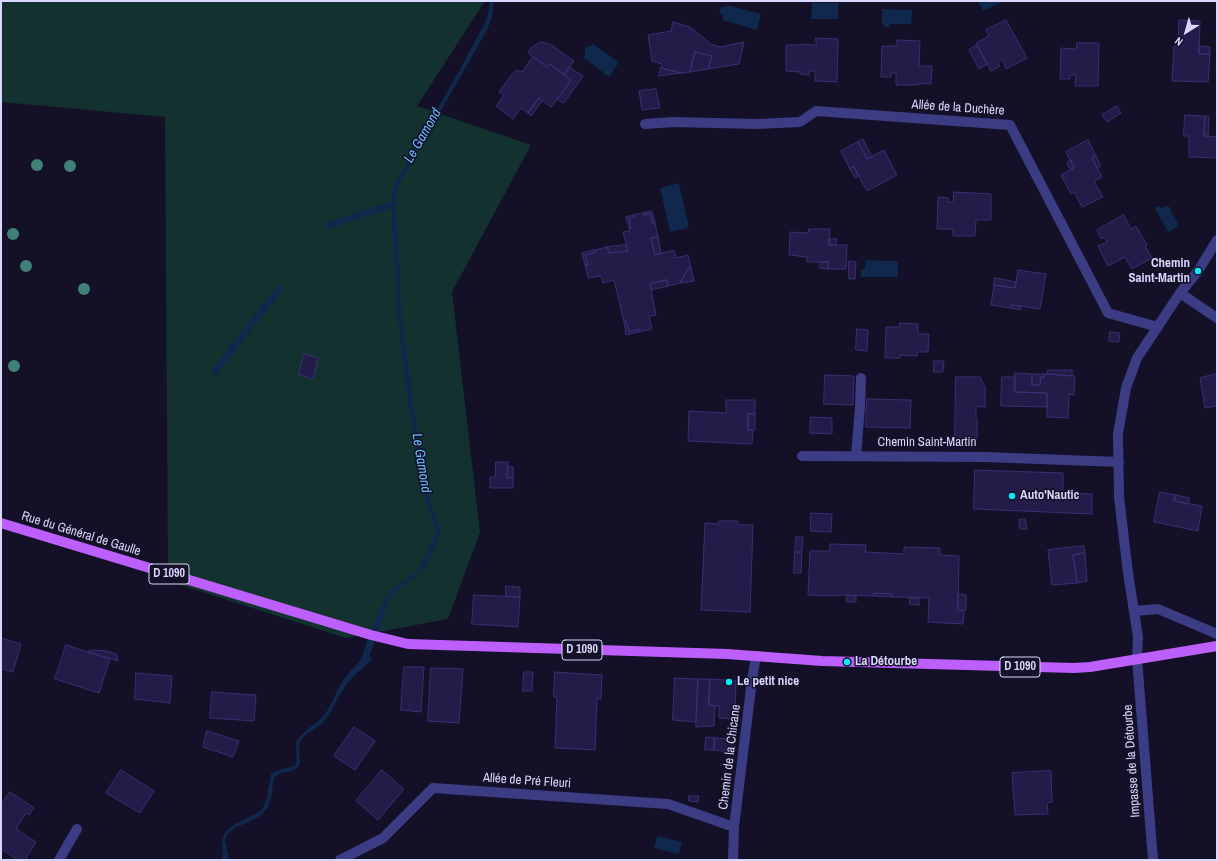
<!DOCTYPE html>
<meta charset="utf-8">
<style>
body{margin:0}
#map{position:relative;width:1218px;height:861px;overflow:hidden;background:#131027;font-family:"Archivo Narrow",sans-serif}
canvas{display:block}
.frame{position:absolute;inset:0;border:2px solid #dad7fe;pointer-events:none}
.north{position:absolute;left:1166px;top:12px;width:40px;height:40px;-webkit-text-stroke:3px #131027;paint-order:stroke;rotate:217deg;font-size:11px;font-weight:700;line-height:16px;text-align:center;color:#dad7fe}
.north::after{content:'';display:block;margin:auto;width:14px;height:18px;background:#dad7fe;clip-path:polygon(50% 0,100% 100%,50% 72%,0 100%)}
</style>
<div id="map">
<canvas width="1218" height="861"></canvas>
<div class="frame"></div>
<div class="north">N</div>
</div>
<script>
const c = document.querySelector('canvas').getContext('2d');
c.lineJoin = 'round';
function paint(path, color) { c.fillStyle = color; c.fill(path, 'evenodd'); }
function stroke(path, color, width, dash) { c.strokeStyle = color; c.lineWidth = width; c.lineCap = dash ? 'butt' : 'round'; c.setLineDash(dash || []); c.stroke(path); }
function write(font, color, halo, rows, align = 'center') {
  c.font = font + ' "Archivo Narrow",sans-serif'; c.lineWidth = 3; c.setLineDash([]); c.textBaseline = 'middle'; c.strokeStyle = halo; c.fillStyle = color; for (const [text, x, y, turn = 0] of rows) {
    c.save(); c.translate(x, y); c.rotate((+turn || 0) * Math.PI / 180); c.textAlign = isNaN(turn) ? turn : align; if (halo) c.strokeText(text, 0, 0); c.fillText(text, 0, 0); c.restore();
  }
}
paint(new Path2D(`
 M1,1h484l-68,105 114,39 -79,147 28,240 -32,87 -102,19 -178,-57 -3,-464 -164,-15z`), '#13312f');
paint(new Path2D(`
 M490,1h4l-2,16 -5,13 -87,153 -3,8 -1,9 6,122 7,48 4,33 15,89 4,15 8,21 -3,14 -10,22 -11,12 -20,16 -8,9 -8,18h-4l7,-17 7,-11 27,-20 7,-12 11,-24v-8l-11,-29 -16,-96 -10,-83 -6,-97v-33l67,-118 28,-52z
 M978,1h26l-21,10z
 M812,3h26v16h-27z
 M727,5l34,9 -4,16 -34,-10v-4l-4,-3 1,-4 1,-2h5z
 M882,9l30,1 -1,14h-22v3h-5l-1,-3 -1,-1z
 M593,44l26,18 -10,15 -26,-20 2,-3v-6l5,-2z
 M679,183l10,45 -19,4 -10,-44z
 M1168,205l11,21 -11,6 -13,-24 3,-2 4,2z
 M866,260l32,1v16h-37v-7l4,-2z
 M365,656l8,3c-12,10 -24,20 -32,34 -6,9 -10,21 -18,29 -6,7 -18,10 -23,20 -2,5 1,17 -1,24l-7,5 -11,2 -6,4 -2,5 -1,11 -4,14 -9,10 -22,10 -9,6 -3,7 4,20h-6l-1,-21 4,-8 9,-7 26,-13 6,-11 1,-10 3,-16c8,-6 17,-5 25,-9 2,-8 -2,-17 1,-24 6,-12 20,-16 27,-26 8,-10 11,-22 18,-33 6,-10 15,-17 23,-26z
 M657,836l25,6 -3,12 -25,-6z`), '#0f284c');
stroke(new Path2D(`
 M329,225l65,-21
 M215,371l64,-82
 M361,665l3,-4 18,-50`), '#0f284c', 7);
const building = new Path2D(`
 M1006,20l21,38 -21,11 -4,-10 -4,3 2,4 -9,5 -15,-28 13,-7 -3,-6z
 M1179,20l21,1 -1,33h11l-2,28 -36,-1 2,-35h4z
 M673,22l17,5 21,17 9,3 24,-5 -5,22 -31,5 4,-13 -17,-4 -5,20 -9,1 -20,-5 1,-4 -10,-3 -4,-26 23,-4z
 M816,38l22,1 -1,43 -22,-1v-10h-6v4l-9,-1v-2l-14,-1v-26h14v-1l16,1z
 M897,40l23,1 -1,25h13l-1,18 -12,-1v2h-23v-12h-5v4h-10l1,-31h15z
 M540,42l10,2 24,17 -10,14 -14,-11 -3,3 -19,-14 4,-6z
 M1077,43h22l-1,43h-23l1,-11h-6v4h-10l1,-31 15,1z
 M977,45l10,19 -8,5 -10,-19z
 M1199,46l11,1v7h-11z
 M695,52l17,4 -4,13 -18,3z
 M533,57l14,10 3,-3 21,16 -20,27 -12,-9 -11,15 -7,-5 -8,11 -17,-13 8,-11 -5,-3 14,-19 4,-3 5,2z
 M569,67l14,9 -19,27 -7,-4 14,-19 -7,-5z
 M661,68l20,5 -22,3z
 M656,89l4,19 -18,2 -3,-19z
 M539,98l3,3 -11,15 -3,-3z
 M1117,106l4,7 -14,9 -5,-7z
 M1185,115l20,1 -1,20 13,1v21l-28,-1v-21h-5z
 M1205,116h4l-1,20h-4z
 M863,139l9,18 -5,2 -9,-17z
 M1088,140l8,16 -4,2 10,19 -8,4 9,16 -21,10 -8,-15 -3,2 -10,-19 13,-7 -8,-16z
 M858,142l9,17 17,-9 13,25 -30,16 -13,-24 -4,2 -9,-18z
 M1096,156l5,10 -4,2 -5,-10z
 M1071,160l3,8 -4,1 -3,-6z
 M854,167l4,9 -3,2 -5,-9z
 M954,192l37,2v26h-15l-1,16h-22v-7h-16l1,-32 10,1v4h5z
 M652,211l3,12h-2l-3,-10 -6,2v-2z
 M644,213v2l6,-2 3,10h2l3,14 -7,1 4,17 19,-5 2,8 12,-3 3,13 -3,1 -7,12v2l-13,3 -1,-6 -17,4 6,31 -7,1 3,13 -13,3v-3l-10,3 -3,-11 -2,1 -10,-42 -11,3 -2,-7 -13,2 -3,-13h3l-3,-10 11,-3 -1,-2 12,-3 2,6 19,-2 -5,-19 7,-1 -1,-3h2l-2,-10 6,-1v-2z
 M635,215v2l-6,1 2,10h-2l-3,-11z
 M1124,215l7,14 5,-3 11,19 -2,1 7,12 -20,11 -7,-12 -17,9 -10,-20 9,-4 -2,-5 -4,2 -4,-9z
 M809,229h21l-1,16h18l-1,24h-18l1,-7h-22v-5l-18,-2 1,-23 18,1z
 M658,237l3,16 -6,2 -4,-17z
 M829,239h8l-1,6h-7z
 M626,245l2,6 -19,2 -2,-6z
 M595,250l1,2 -11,3 3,10h-3l-3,-12z
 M849,261l7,1 -1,17h-6z
 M821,262h8l-1,7 -8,-1z
 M691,268l3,13 -13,2v-2l7,-12z
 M1018,270l28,4 -6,35 -28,-4 -1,3 -20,-3 3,-20 21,3z
 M995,278l21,4 -1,6 -21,-3z
 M667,280l1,6 -17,4 -1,-6z
 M1012,305l9,1 -1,4 -9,-2z
 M626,321l3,11 10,-3v3l-13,3 -2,-13z
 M900,323l18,1v10h11l-1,18h-11v4l-17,-1v3h-15l1,-31h14z
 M857,329l11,1 -1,21 -11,-1z
 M1110,332l10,1 -1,9 -10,-1z
 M304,354l14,4 -5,21 -14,-4z
 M934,361h10l-1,11h-9z
 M1048,370h24v6l-25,-2z
 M1015,373l17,1v11h8l1,-8h3l1,-3 30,2 -1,19 -5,-1 -1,24 -21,-1v-24l-32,-1z
 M1032,374h13l-1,3h-3l-1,8h-8z
 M1217,374v32l-12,2 -5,-30z
 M825,375l29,1 -1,29 -29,-1z
 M956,377h24l5,10v20l-9,-1v13h1v20l-22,-1z
 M1002,377h13v15l32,1v14l-46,-1z
 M867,399l44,1 -1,28 -44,-1z
 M726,400h29v14h-7v16h5l-1,14 -64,-3 1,-30 37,2z
 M748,414h7v16h-7z
 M811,417l21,1v16l-22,-1z
 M496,462h12l-1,16 6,-1v11h-23v-11h5z
 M508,467h5v10l-6,1z
 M975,470l88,3v20l29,1v20l-118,-5z
 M1160,492l16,3 -2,6 28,5 -4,25 -44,-9z
 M1176,495l14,3 -2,6 -14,-3z
 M811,513l21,1 -1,18 -20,-1z
 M1025,519l2,10h-7l-1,-9z
 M719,521h19v4h15l-3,87 -49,-2 4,-87 14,1z
 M796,537h7l-1,15h-7z
 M830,544l36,1 -1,7 39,2v-7l36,1v7l19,1 -1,54h6l-1,14 -35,-2 1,-24 -37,-1v-3l-18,-1v3l-36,-1 -1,1 -29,-1 2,-44h20z
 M1084,546l1,7 -12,2 4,28 -25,2 -4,-35z
 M795,552h7l-1,21h-7z
 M1085,553l2,28 -10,2 -4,-28z
 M506,586l14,1v10l-14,-1z
 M874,593l18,1v3l-18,-1z
 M958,594l8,1v15h-8z
 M474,595l46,2 -2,30 -46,-3z
 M847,595l9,1v6h-9z
 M910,598h9v7l-9,-1z
 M1,638l20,6 -8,28 -12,-3z
 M66,645l44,14 -11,34 -44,-14z
 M91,650l16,1 9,3 2,6v1l-30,-9z
 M404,667h20l-3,45 -20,-2z
 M431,668l32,1 -4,54 -31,-2z
 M524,672h9l-1,19h-9z
 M555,672l47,3 -1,24h-4l-2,51 -40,-2 2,-51h-3z
 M136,673l36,3 -2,27 -35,-4z
 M675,678l23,1 -2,43 -23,-2z
 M698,679h12l-1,26 6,1 -1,20 -18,1z
 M710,679l26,2 -1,38 -16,-1v-12l-10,-1z
 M212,692l44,3 -2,26 -44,-3z
 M354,727l21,14 -20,29 -21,-14z
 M207,731l32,10 -6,16 -30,-10z
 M706,737l9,1 -1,12h-9z
 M715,738l17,1 -1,13 -17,-2z
 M121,770l33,21 -14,22 -34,-20z
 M382,770l22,19 -26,31 -22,-19z
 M1051,771l1,31 -5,1 1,11 -33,1 -3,-42z
 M10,792l24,16 -5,7 -3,-2 -10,16 20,13 -11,18h-7l-17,-11v-44z
 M689,796h10l-1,6 -9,-1z`);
paint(building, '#241c48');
stroke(building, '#3a2f73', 1);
stroke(new Path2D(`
 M645,124l28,-2 84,2 43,-2 16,-11 194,14 98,188 50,14
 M1180,293l37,25
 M802,456l183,1 134,5
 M856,456l4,-49 1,-29
 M1134,611l24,-2 59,25
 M59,860l18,-31
 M340,860l43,-22 50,-50 235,16 66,23
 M733,860l1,-33 18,-147 4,-24
 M1153,860l-16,-201 1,-22 -10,-64 -9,-76 -1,-63 8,-46 11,-30 43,-65 18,-22 19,-31`), '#3c3c85', 10);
stroke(new Path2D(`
 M1,523l370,112 37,9 319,10 95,7 252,7 16,-1 127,-21`), '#bd5ffd', 10);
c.fillStyle = '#3f8179';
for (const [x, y] of [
 [37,165],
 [70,166],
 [13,234],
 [26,266],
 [84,289],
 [14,366]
]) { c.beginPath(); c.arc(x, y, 6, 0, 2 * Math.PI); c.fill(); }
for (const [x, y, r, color] of [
 [1198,271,4,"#06eafb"],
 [1012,496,4,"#06eafb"],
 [847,662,4,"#06eafb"],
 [729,682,4,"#06eafb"]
]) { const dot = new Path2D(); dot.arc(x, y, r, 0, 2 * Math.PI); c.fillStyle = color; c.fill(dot); stroke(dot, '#131027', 1.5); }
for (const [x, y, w] of [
 [169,574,40],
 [582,650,40],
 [1020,667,40]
]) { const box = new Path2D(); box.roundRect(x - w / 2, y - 10, w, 20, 3); c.fillStyle = '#131027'; c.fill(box); stroke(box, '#dad7fe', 1); }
write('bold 12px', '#dad7fe', null, [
 ["D 1090",169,574],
 ["D 1090",582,650],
 ["D 1090",1020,667]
]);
write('13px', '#dad7fe', '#131027', [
 ["Allée de la Duchère",958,108,4],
 ["Chemin Saint-Martin",927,443],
 ["Rue du Général de Gaulle",81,534,17],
 ["Chemin de la Chicane",730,757,-83],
 ["Impasse de la Détourbe",1132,761,-94],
 ["Allée de Pré Fleuri",527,781,4]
]);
write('bold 13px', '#dad7fe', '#131027', [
 ["Chemin",1190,264,"right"],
 ["Saint-Martin",1190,279,"right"],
 ["Auto'Nautic",1020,496],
 ["La Détourbe",855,662],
 ["Le petit nice",737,682]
], 'left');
write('italic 14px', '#66bcfd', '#131027', [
 ["Le Gamond",423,136,-60],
 ["Le Gamond",421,463,81]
]);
</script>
